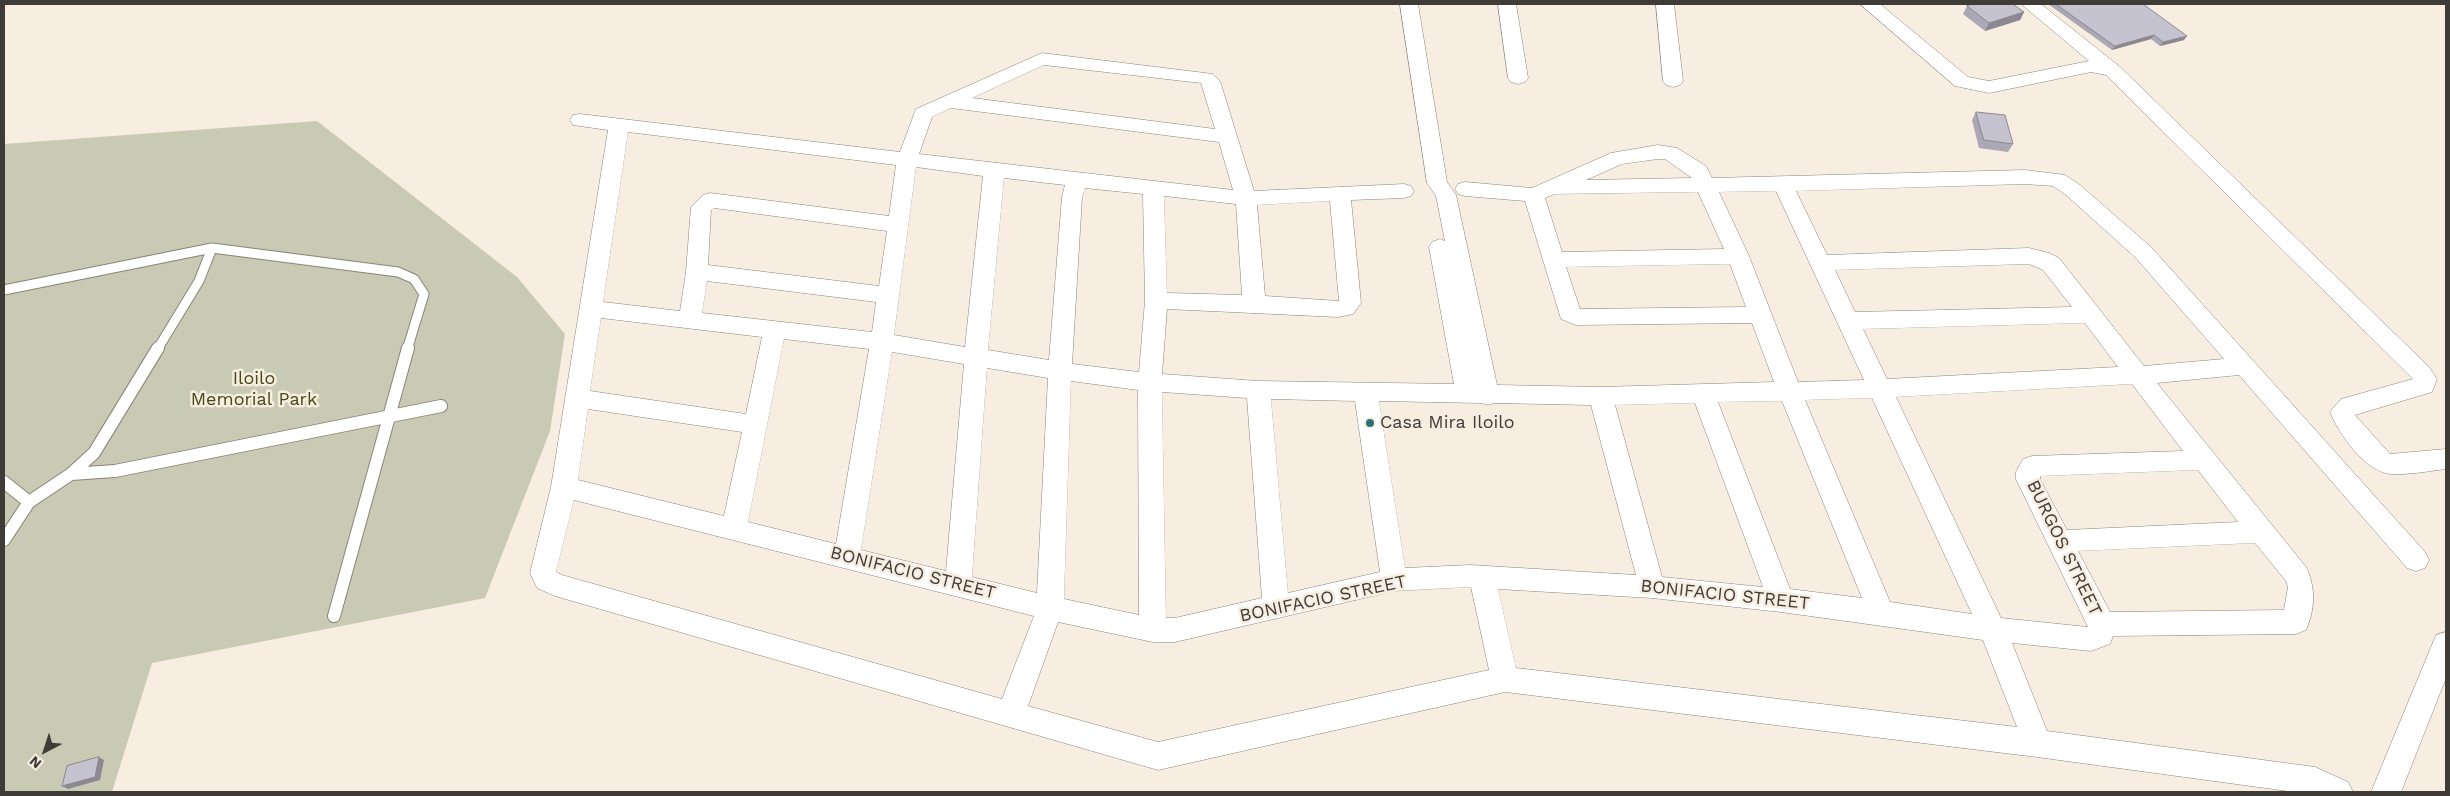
<!DOCTYPE html>
<style>
body{margin:0}
#map{position:relative;width:2450px;height:796px;overflow:hidden;background:#f7ede1;font-family:"Work Sans",sans-serif}
canvas{display:block}
.frame{position:absolute;inset:0;border:5px solid #3f3b36;pointer-events:none}
.north{position:absolute;left:20px;top:726px;width:50px;height:50px;-webkit-text-stroke:4px #f7ede1;paint-order:stroke;rotate:220deg;font-size:14px;font-weight:700;line-height:20px;text-align:center;color:#3f3b36}
.north::after{content:'';display:block;margin:auto;width:18px;height:22px;background:#3f3b36;clip-path:polygon(50% 0,100% 100%,50% 72%,0 100%)}
</style>
<div id="map">
<canvas width="2450" height="796"></canvas>
<div class="frame"></div>
<div class="north">N</div>
</div>
<script>
const c = document.querySelector('canvas').getContext('2d');
c.lineJoin = 'round';
function paint(path, color) { c.fillStyle = color; c.fill(path, 'evenodd'); }
function stroke(path, color, width, dash) { c.strokeStyle = color; c.lineWidth = width; c.lineCap = dash ? 'butt' : 'round'; c.setLineDash(dash || []); c.stroke(path); }
function write(font, color, halo, rows, align = 'center') {
  c.font = font + ' "Work Sans",sans-serif'; c.lineWidth = 5; c.setLineDash([]); c.textBaseline = 'middle'; c.strokeStyle = halo; c.fillStyle = color; for (const [text, x, y, turn = 0] of rows) {
    c.save(); c.translate(x, y); c.rotate((+turn || 0) * Math.PI / 180); c.textAlign = isNaN(turn) ? turn : align; if (halo) c.strokeText(text, 0, 0); c.fillText(text, 0, 0); c.restore();
  }
}
paint(new Path2D(`
 M317,121l200,156 48,57 -15,97 -65,167 -333,65 -40,129h-108v-648z`), '#c8cab4');
const laneFar1 = new Path2D(`
 M4,290l208,-42 186,24 16,7 10,15 -17,56
 M157,350l42,-69 13,-33`);
const lane = new Path2D(`
 M71,474l44,-3 326,-65
 M4,482l25,20 -25,38
 M29,502l42,-28 23,-21 64,-105
 M334,616l74,-268`);
const street = new Path2D(`
 M1400,4h18l29,178 9,13 41,190 104,2 173,-5 -22,-59 -176,2 -15,-6 -36,-118 -60,-5 -7,-2 -3,-5 3,-5 7,-2 67,6 79,-35 47,-8 19,3 29,18 6,12 313,-8 40,5 15,10 71,62 274,305 4,8 -4,8 -9,3 -9,-3 -168,-193 -82,8 149,184c10,20 9,43 0,63l-10,4 -183,2 -3,8 -19,7 -79,-8 35,88 268,36 33,15 5,10h-58l-258,-35 -532,-65 -347,78 -603,-174 -18,-8 -7,-15 21,-86 57,-357 -35,-5 -3,-5 3,-5 7,-1 320,38 16,-43 126,-56 171,21 7,7 34,110 150,-7 7,2 3,5 -3,5 -7,2 -53,2 10,103 -8,11 -15,3 -171,-8 -5,65 96,7 196,3 -25,-137 3,-5 8,-3 5,2 -9,-45 -9,-13zM1044,65l157,18 14,46 -243,-31zM951,108l268,34 14,48 -314,-36 13,-37zM628,132l268,33 -7,51 -179,-23 -7,2 -12,12 -5,65 -6,39 -77,-9zM1658,159h7l27,19 -106,2 36,-16zM916,167l67,9 -18,171 -71,-12zM1004,178l61,7 -3,12 -13,163 -61,-10zM2025,184l28,2 13,9 69,62 89,102 -80,7 -85,-108 -10,-5 -20,-5 -202,7 -31,-64zM1085,188l58,6 2,107 -6,71 -67,-8 10,-167zM1776,191l88,189 -66,2 -49,-126 -30,-64zM1698,192l26,57 -162,3 -17,-54 9,-4zM1164,196l72,8 6,91 -75,-2zM1330,201l9,100 -74,-5 -8,-91zM714,208l173,23 -8,55 -171,-21 3,-55zM1730,264l16,43 -166,2 -14,-42zM2029,264l14,6 29,37 -217,5 -20,-42zM707,281l169,21 -4,30 -170,-19zM601,318l161,19 -16,77 -156,-23zM2085,323l33,44 -231,12 -24,-50zM784,339l85,10 -33,195 -88,-22zM892,352l72,12 -18,207 -85,-21zM987,368l61,10 -11,215 -65,-16zM1071,381l67,9 1,225 -75,-16zM2132,384l51,67 -151,5 -9,3 -7,13v7l72,148 -87,-9 -105,-221zM1162,392l85,6 15,200 -87,20h-9zM1872,398l100,216 -82,-12 -85,-202zM1271,399l84,2 25,171 -92,21zM1379,401l102,2 7,2 6,-2 97,2 45,170 -166,-10 -65,3zM1782,401l80,197 -72,-9 -72,-187zM1695,403l68,184 -101,-10 -47,-172zM588,409l154,23 -18,84 -146,-36zM2198,470l40,52 -171,8 -27,-51v-3zM574,500l460,116 -32,83 -440,-124 -6,-3zM2255,543l31,38 2,6 -4,23 -174,2 -32,-61zM1471,587l18,83 -331,72 -130,-36 30,-84 95,20h22l219,-51zM1498,589l154,9 129,14 202,28 34,87 -501,-59z
 M1498,4h18l12,74 -3,4 -7,2 -7,-2 -3,-4z
 M1656,4h18l9,77 -3,4 -7,2 -7,-2 -3,-4z
 M1860,4h20l88,73 21,4 100,-20 -68,-57h20l78,62 310,301 8,12 -5,13 -77,23 35,39 56,-5v20c-17,2 -37,6 -55,5 -26,-2 -52,-40 -61,-62l11,-13 72,-20 -307,-304 -15,-3 -102,21 -34,-7z
 M2446,632v46l-45,114h-30l65,-157z`);
stroke(laneFar1, '#8c8378', 11);
stroke(lane, '#8c8378', 14);
stroke(street, '#8c8378', 1);
stroke(laneFar1, '#fff', 9);
stroke(lane, '#fff', 12);
paint(street, '#fff');
paint(new Path2D(`
 M2048,4h95l41,36 -24,6 -9,-7 -39,11z
 M1967,6l57,6 -4,8 -35,11 -22,-17z
 M1976,112l37,32 -5,8 -29,-4 -7,-28z`), '#aaa8b4');
paint(new Path2D(`
 M2024,12l-4,8 -35,11 4,-8z
 M2154,35l-3,4 -39,11 3,-4z
 M2187,36l-3,4 -24,6 3,-4z
 M99,757l5,3 -4,20 -32,9 -6,-3z`), '#8b8892');
const building = new Path2D(`
 M1974,4h39l11,8 -35,11 -22,-17z
 M2056,4h87l44,32 -24,6 -9,-7 -39,11z
 M1976,112l29,3 8,29 -29,-4z
 M99,757l-4,20 -33,9 5,-20z`);
paint(building, '#c6c3d1');
stroke(building, '#8b8892', 1);
for (const [x, y, r, color] of [
 [1370,423,5,"#297376"]
]) { const dot = new Path2D(); dot.arc(x, y, r, 0, 2 * Math.PI); c.fillStyle = color; c.fill(dot); stroke(dot, '#f7ede1', 2); }
write('18px', '#474814', '#f7ede1', [
 ["Iloilo",254,379],
 ["Memorial Park",254,400]
]);
write('18px', '#3f3b36', '#f7ede1', [
 ["Casa Mira Iloilo",1380,423]
], 'left');
write('18px', '#3f3b36', '#f7ede1', [
 ["BURGOS STREET",2064,548,64],
 ["BONIFACIO STREET",913,573,14],
 ["BONIFACIO STREET",1725,595,6],
 ["BONIFACIO STREET",1323,599,-12]
]);
</script>
